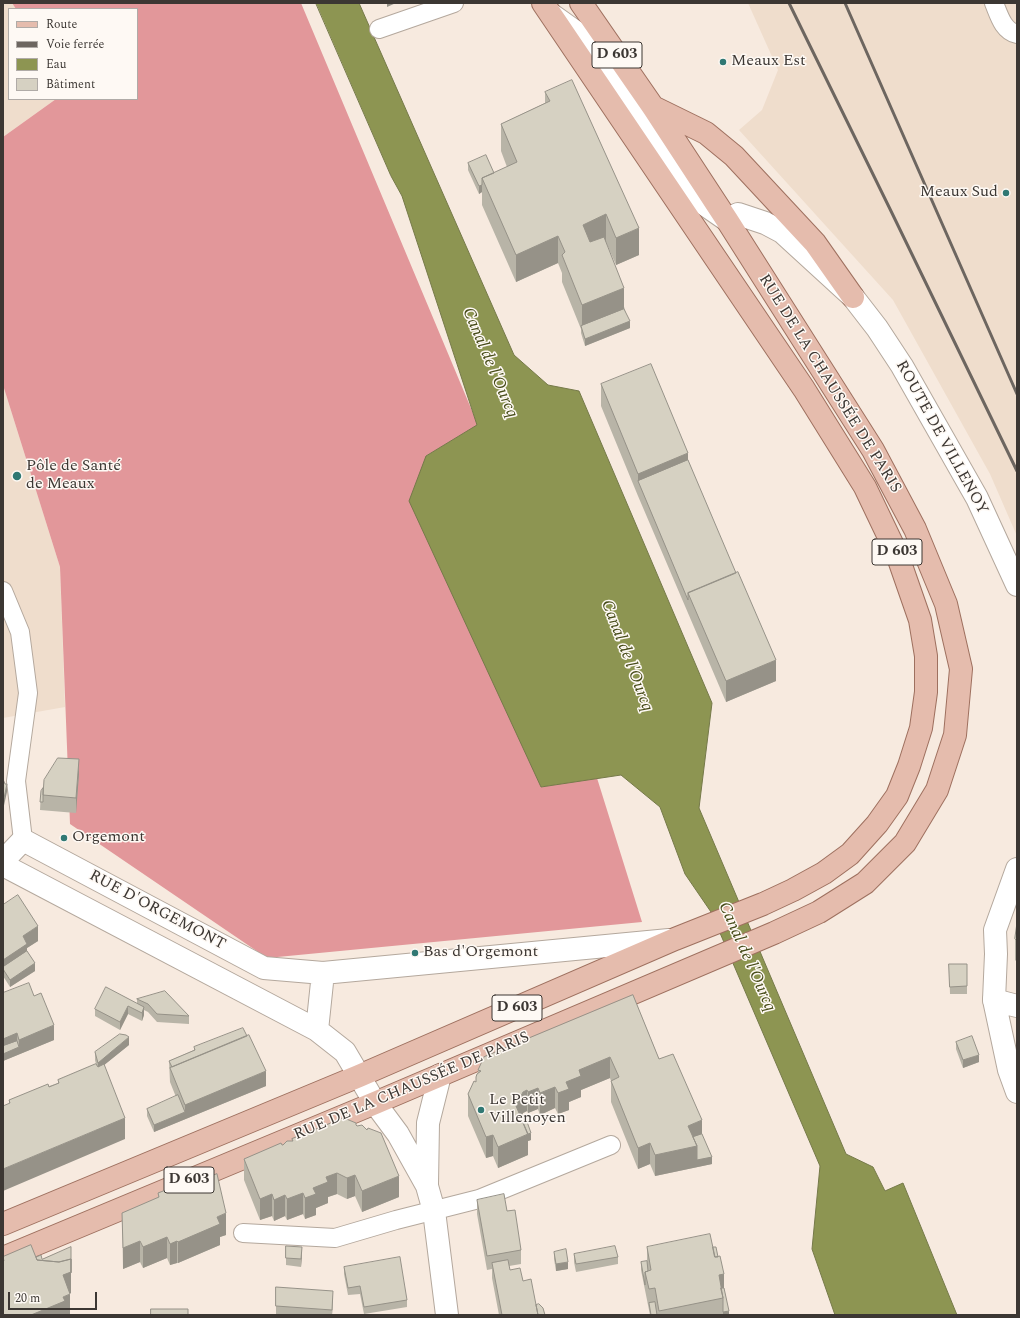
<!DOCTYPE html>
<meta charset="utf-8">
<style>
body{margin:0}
#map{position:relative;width:1020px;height:1318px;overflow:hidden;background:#f7eadf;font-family:Spectral,serif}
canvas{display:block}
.frame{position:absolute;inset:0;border:4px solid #3c3733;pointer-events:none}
.legend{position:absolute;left:8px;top:8px;width:130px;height:92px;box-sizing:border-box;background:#fef9f4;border:1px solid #b0aba7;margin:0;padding:5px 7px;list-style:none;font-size:12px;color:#3c3733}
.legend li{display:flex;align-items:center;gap:8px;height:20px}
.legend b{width:20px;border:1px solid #b0aba7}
.scale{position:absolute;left:8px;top:1292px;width:89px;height:18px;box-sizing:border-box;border:2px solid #3c3733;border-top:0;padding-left:5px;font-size:12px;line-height:14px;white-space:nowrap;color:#3c3733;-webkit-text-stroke:3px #fef9f4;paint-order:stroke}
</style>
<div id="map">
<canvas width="1020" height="1318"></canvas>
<div class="frame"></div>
<ul class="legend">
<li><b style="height:5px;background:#e5bcad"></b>Route</li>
<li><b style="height:5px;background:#6d6660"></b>Voie ferrée</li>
<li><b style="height:11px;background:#8d9552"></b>Eau</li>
<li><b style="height:11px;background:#d6d1c2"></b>Bâtiment</li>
</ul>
<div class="scale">20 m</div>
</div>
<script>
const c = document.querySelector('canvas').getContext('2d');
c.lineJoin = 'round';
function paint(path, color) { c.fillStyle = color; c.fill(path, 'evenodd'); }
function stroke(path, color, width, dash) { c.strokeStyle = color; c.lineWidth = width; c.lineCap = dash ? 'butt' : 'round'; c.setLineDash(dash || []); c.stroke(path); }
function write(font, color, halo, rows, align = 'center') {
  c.font = font + ' Spectral,serif'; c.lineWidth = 3; c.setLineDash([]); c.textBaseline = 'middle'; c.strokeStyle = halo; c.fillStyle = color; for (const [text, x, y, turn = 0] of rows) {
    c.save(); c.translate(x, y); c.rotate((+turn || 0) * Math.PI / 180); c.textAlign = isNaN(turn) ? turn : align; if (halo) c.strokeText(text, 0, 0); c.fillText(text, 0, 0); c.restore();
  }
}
paint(new Path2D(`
 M3,3h9l4,6h-7v90h47l-53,38z
 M748,3h269v533l-27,-62 -97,-174 -154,-170 23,-20 16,-40z
 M3,385l57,182 5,140 -62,11z`), '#efddcc');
paint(new Path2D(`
 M12,3h289l177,422 -52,31 115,331 56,-9 45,144 -375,36 -197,-134 -10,-257 -57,-182v-248l53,-38h81v-90h-121z`), '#e2979a');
const water = new Path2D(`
 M316,3h43l155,352 34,30 31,6 133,312 -13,105 147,346 27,13 12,24 18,-8 54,132h-122l-23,-66 8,-83 -109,-254 -26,-38 -25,-67 -39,-32 -80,12 -132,-286 17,-45 51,-31 -75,-229 -11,-20z`);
paint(water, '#8d9552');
stroke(water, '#757949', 1);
const lane = new Path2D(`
 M994,3c5,12 9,28 23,31
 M379,29l75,-26
 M3,591l17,41 8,61 -12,88 7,59
 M243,1233l92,5 61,-18 83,-21 132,-54`);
const street = new Path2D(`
 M3,861l20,-21 241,128 59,5 346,-33
 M3,865l314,165 28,22 30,51 23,31 29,52 7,25 13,104
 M1017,1006l-23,-6 15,70 8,22
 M317,1030l6,-57
 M427,1184l1,-61 12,-48`);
const secondary = new Path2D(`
 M552,15l35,25 111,160 29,20 11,-6 27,9 17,9 71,65 24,31 25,38 75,132 40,87
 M994,1000l2,-46 -1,-24 22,-61`);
const primary = new Path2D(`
 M653,107l53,26 28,23 81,87 38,54
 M3,1224l356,-148 316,-137 88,-35 30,-14 31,-17 26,-19 27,-30 20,-28 12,-30 12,-38 5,-36v-36l-6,-36 -23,-66 -32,-67 -61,-98 -261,-386
 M3,1258l372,-155 399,-170 45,-21 46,-29 40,-40 32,-53 18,-55 6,-66 -15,-65 -31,-75 -42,-79 -146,-230 -74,-113 -72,-104`);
stroke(lane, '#b4a89d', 20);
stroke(street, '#b4a89d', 24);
stroke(secondary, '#b4a89d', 24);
stroke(primary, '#9e705f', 24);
stroke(lane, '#fff', 18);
stroke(street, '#fff', 22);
stroke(secondary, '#fff', 22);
stroke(primary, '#e5bcad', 22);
stroke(new Path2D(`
 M789,3l101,206 127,262
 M845,3l172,391`), '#6d6660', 3);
paint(new Path2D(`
 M545,92l94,163 -23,10 -10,-23 24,86 -45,18 -4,-13v-4l-19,-47v-9l-4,-10 -42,19 -34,-77v-13l-3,2 -11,-24v-7l26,10 13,-6 -6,-16v-27l44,-21z
 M601,384l87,76 88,221 -50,21 -88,-206 -37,-90z
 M79,774l-3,39 -36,-3 1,-19z
 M3,905l35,36 -11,7v3l8,20 -25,16 -7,-11z
 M1017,923v39l-2,-2v-21z
 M949,964h18v30h-17z
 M3,993l31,3 20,44 -51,21z
 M633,995l26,64 43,75 10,30 -57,12 -5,-12 -12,5 -27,-67v-21l-1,-3 -29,12v7l-12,5v8l-11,4 -3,-6 -15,7 -2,-6 -10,4 -1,-2 -4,2 -1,2 9,25 -3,1v14l-30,13 -5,-12 -7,2 -18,-42v-22l8,-12 2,-9v-3z
 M137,999l52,17v8l-32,-2 -9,-10 -4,-2v5l-2,6 -14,-7 -8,16 -25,-14v-7l42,-5z
 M956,1042l23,20 -16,6 -7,-19z
 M129,1045l-25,20 21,74 -116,-36v-3l49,-17v-3l38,-16 -1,-4v-8z
 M194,1047l72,39 -112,46 -7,-16v-7l29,-12 -6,-15 -1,-21 25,-11z
 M356,1125l43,72 -37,15 -7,-16 -8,3 -10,-5 -9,3v6l-12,5v7l-11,4 -2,-5 -16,6 -2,-4 -11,5 -2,-5 -12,4 -16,-40v-21l38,-14 10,-4v-2z
 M195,1182l31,53 -6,2v8l-42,18h-1l-7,2 -3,-7 -24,10 -3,-6 -17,7 -1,-56 36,-15v-5z
 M477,1200l30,11 14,39v14l-12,2 1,4 13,11 13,24 9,10h-46l-7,-37v-9l-5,1 -10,-56z
 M286,1246l16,9 -1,12 -15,-2z
 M647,1247h66l11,41 5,27h-79l-9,-45v-8l6,-1z
 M554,1252l14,17 -12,2 -2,-12z
 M574,1254l44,3v7l-42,8 -2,-10z
 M344,1267l63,33v7l-43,7 -4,-20 -12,1 -4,-21z
 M276,1287l57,11 -1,17h-32l-24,-1z`), '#b8b4a7');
paint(new Path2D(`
 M387,3h9l-9,4z
 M482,185v7l-3,2v-8z
 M606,214v28l-23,10v-27z
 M639,228v27l-23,10v-27z
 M558,236v27l-42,19v-27z
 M624,288v27l-42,14v-24z
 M630,321v7l-45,18v-7z
 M688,453v21l-50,7v15v-22z
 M776,660v21l-50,21v-21z
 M79,759v15l-3,39v-15z
 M7,784v8l-4,18v-7z
 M38,926v15l-11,7v11l-24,10v-9l20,-24z
 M35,963v8l-25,16v-7z
 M128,1006v8l-8,16v-8z
 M144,1007v8l-2,6v-8z
 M54,1025v15l-51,21v-22l14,-6v15l2,-1v-7z
 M129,1037v8l-31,25v-7z
 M979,1055v7l-16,6v-8z
 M610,1057v21l-29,12v7l-12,5v8l-11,4v-21l8,-11 13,-12z
 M266,1071v15l-112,46v-7l31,-13v-7z
 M555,1087v21l-15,7v-22z
 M538,1088v21l-10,4v-21z
 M527,1090v21l-4,2 -5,10 -2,-17 7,-14z
 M125,1118v21l-122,52v-22z
 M702,1120v21l-11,5 -3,-20z
 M531,1133v7l-3,1v14l-30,13v-21z
 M493,1135v21l-7,2v-21z
 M650,1143v21l-12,5v-21z
 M697,1146l15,11v7l-57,12v-21z
 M337,1173v21l-9,3v6l-12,5v7l-11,4v-21l8,-10 13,-11z
 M355,1175v21l-8,3v-21z
 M399,1176v21l-37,15v-21z
 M303,1193v21l-16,6v-21z
 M272,1194v22l-12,4v-21z
 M285,1195v21l-11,5v-21z
 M226,1213v22l-6,2v8l-42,18v-21l39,-25z
 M167,1237v21l-24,10v-21z
 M140,1241v21l-17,7v-21z
 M177,1241v22l-7,2v-21z
 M71,1247v46l-8,3 -4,-20z
 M302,1247v8l-1,12v-8z
 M568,1262v7l-12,2v-7z
 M715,1271l9,3v21z
 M333,1291v7l-1,17v-5z
 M70,1294v21h-39l32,-18z
 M729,1311v4h-6v-3z`), '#969288');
const building = new Path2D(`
 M572,80l67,148 -23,10 -10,-24 -23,11 7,17 14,-5 20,51 -42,17 -20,-50 3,-3 -7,-16 -42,19 -34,-77 35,-16 -16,-38 49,-23 -5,-9z
 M486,155l8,18 -12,5v7l-3,1 -11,-23z
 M624,309l6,12 -45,18 -4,-13z
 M651,364l37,89 -50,21 -37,-90z
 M688,460l48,113 -48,20v7l-50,-119z
 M738,572l38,88 -50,21 -38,-88z
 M58,758l21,1 -3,39 -33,-3 1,-15z
 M3,779l2,5h2l-4,19z
 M43,788v14h-3l1,-11z
 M18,895l20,31 -15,10 4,8 -24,16v-55z
 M1017,923v18l-2,-2z
 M27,951l8,12 -25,17 -7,-11v-2z
 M949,964h18v22l-17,1z
 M29,983l5,13 7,-3 13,32 -35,15 -2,-7 -14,6v-46z
 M106,987l38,20 -2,6 -14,-7 -8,16 -25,-13z
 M165,991l24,25 -32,-2 -9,-10 -11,-5z
 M633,995l26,64 14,-5 29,66 -14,6 9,20 -42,9 -5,-12 -12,5 -27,-67 8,-4 -9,-20 -31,13 2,6 -15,6 3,7 -11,4 -3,-6 -15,6 -2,-5 -10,4 -1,-2 -4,2 -7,14 12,28 -30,13 -5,-12 -7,2 -18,-43 6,-13 2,1v-5l1,-3 4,-3 -3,-1 6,-13z
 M243,1028l4,8 -75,31 -3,-6 26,-11 -1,-3z
 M120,1034l6,1 3,2 -31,26 -3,-11z
 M249,1035l17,36 -81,34 -15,-37z
 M972,1036l7,19 -16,5 -7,-18z
 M17,1041l2,6 -16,7v-8z
 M96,1064l2,3 6,-3 21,54 -122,51v-63l7,-3 -1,-3 39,-16 1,3 10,-4 -1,-3z
 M178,1095l7,17 -31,13 -7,-16z
 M520,1115l5,1 6,17 -3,1z
 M344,1118l12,5v2l1,1 5,-1 5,5 1,-2 13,5 18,43 -37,15 -7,-16 -8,3 -10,-5 -11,4 2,5 -15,6 3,6 -11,4 -2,-5 -16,6 -2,-4 -11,5 -2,-6 -12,5 -16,-40 37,-16 1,2h1l4,-4h6l-1,-2z
 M702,1134l10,23 -15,3v-14l-4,-9z
 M217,1174l9,39 -9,4 3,7 -42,18 -1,-1 -7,3 -3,-7 -24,10 -3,-6 -17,7 -1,-35 37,-16 -1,-4 36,-14 1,3z
 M504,1194l3,17 8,-1 6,40 -34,6 -10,-56z
 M710,1234l5,23 5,-1 4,18 -5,1 4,23 -64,13 -4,-23 -6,1 -4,-17 6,-2 -4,-23z
 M31,1245l6,15 22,2 12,-3v13l-8,3 7,19 -7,3 2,4 -34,14h-28v-54h1l-1,-4z
 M286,1246l16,1 -1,12 -15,-1z
 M615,1246l3,11 -42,7 -2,-10z
 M71,1247v26v-14l-12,3 -22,-2 -1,-3 5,-2 1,4z
 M713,1247h3l2,10h-3z
 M566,1249l2,13 -12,2 -2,-12z
 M400,1257l7,43 -43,7 -4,-21 -12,2 -4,-21z
 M508,1260l2,10 10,-2 3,13 8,-2 7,36h-36l-10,-52z
 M647,1261l1,10 -3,1v13l-4,-23z
 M276,1287l57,4 -1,19 -56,-4z
 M721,1288h3l5,23 -6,1v-14z
 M655,1302l2,13h-6l-2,-12z
 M539,1304l4,4 2,7h-7l-2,-10z
 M151,1309h37v6h-37z`);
paint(building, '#d6d1c2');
stroke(building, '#969288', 1);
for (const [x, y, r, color] of [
 [723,62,4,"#307873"],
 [1006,193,4,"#307873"],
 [17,476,5,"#307873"],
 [64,838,4,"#307873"],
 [415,953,4,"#307873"],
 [481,1110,4,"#307873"]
]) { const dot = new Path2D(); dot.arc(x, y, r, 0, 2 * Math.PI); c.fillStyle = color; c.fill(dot); stroke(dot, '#fef9f4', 1.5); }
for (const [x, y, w] of [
 [617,55,50],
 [897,552,50],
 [517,1008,50],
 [189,1180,50]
]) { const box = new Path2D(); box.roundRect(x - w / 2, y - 13, w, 26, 3); c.fillStyle = '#fef9f4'; c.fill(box); stroke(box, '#3c3733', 1); }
write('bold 15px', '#3c3733', null, [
 ["D 603",617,55],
 ["D 603",897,552],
 ["D 603",517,1008],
 ["D 603",189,1180]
]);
write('16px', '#3c3733', '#fef9f4', [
 ["Meaux Est",731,62],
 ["Meaux Sud",998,193,"right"],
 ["Pôle de Santé",26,467],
 ["de Meaux",26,485],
 ["Orgemont",72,838],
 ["Bas d'Orgemont",423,953],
 ["Le Petit",489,1101],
 ["Villenoyen",489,1119]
], 'left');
write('16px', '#3c3733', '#fef9f4', [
 ["RUE DE LA CHAUSSÉE DE PARIS",829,384,58],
 ["ROUTE DE VILLENOY",941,438,61],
 ["RUE D'ORGEMONT",157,911,28],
 ["RUE DE LA CHAUSSÉE DE PARIS",412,1087,-23]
]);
write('italic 17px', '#464b18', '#fef9f4', [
 ["Canal de l'Ourcq",489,363,67],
 ["Canal de l'Ourcq",626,656,69],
 ["Canal de l'Ourcq",746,957,66]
]);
</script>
